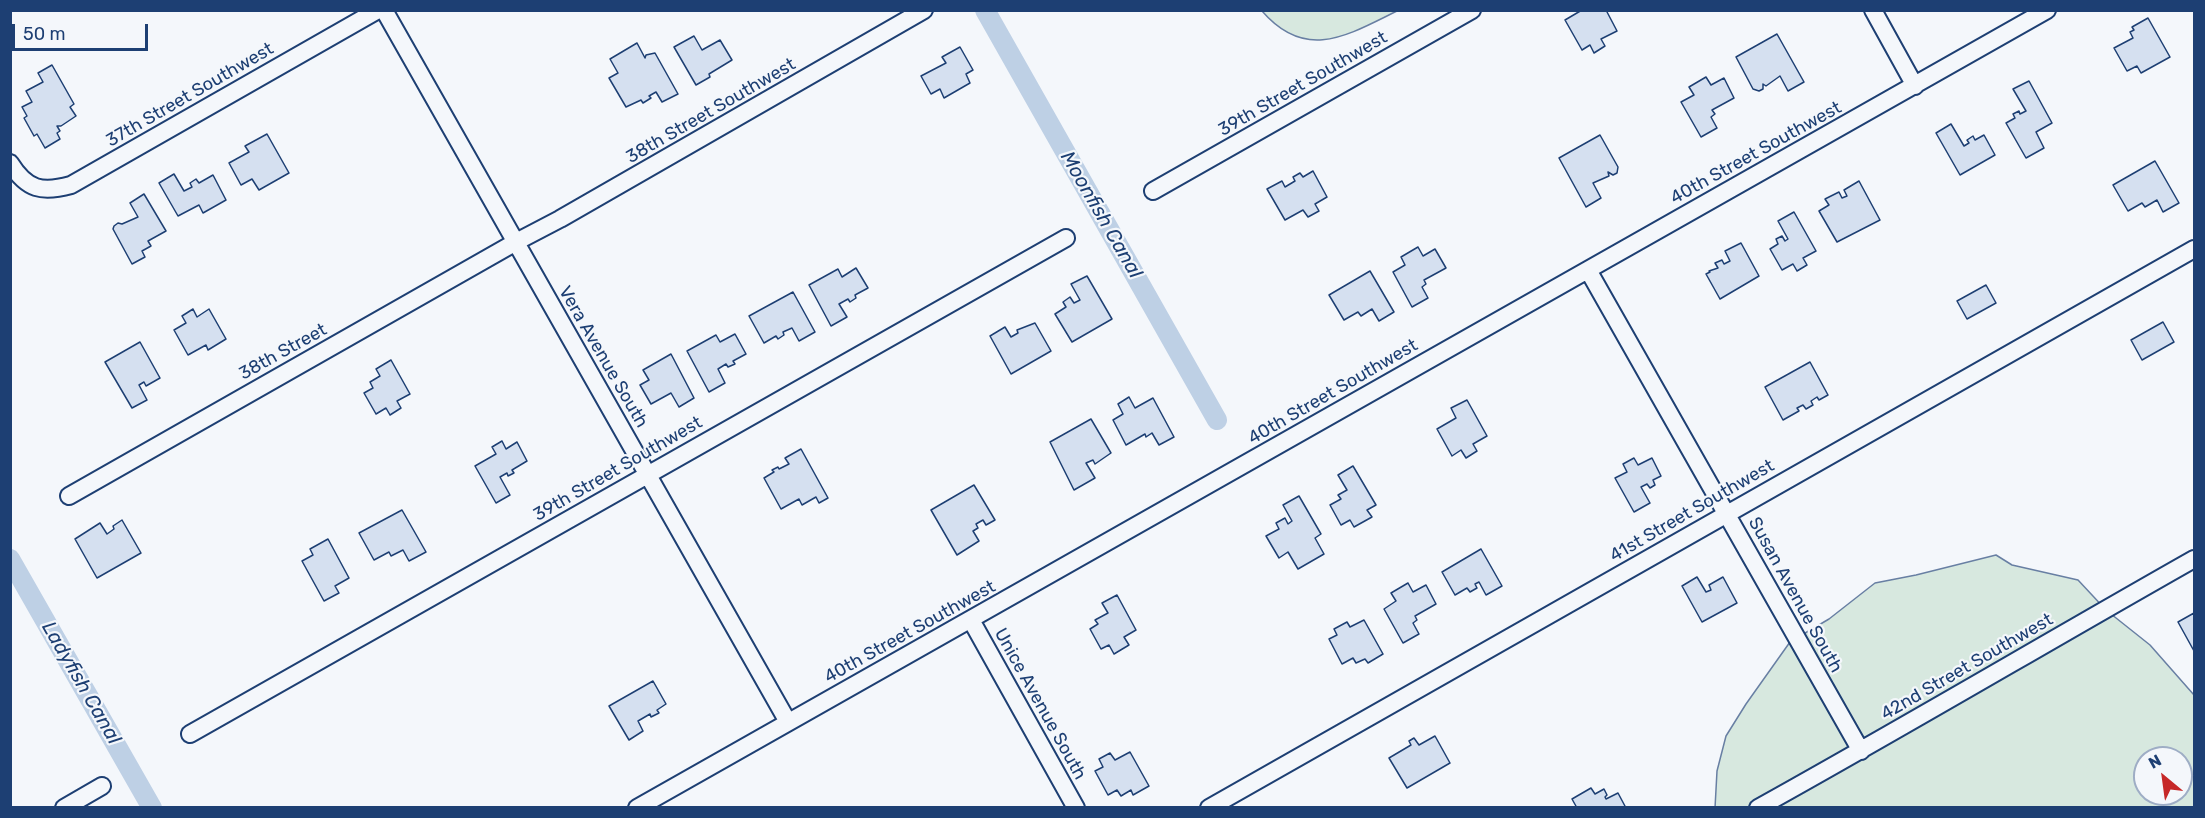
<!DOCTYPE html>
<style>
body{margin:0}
#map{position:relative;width:2205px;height:818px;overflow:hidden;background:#f4f7fb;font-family:Rubik,sans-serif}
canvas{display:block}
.frame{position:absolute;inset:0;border:12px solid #1d3f73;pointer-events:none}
.north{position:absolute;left:2133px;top:746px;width:60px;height:60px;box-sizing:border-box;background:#f4f7fb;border:2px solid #9eadc5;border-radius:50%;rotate:331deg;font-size:16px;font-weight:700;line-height:24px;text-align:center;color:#1d3f73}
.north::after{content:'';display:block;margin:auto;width:21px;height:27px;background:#c62828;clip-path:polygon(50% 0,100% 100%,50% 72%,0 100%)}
.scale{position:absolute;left:12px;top:24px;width:136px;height:27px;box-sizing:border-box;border:3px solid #1d3f73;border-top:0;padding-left:8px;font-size:18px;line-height:21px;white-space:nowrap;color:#1d3f73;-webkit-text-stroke:4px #f4f7fb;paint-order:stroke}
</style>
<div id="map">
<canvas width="2205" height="818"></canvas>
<div class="frame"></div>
<div class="north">N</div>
<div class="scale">50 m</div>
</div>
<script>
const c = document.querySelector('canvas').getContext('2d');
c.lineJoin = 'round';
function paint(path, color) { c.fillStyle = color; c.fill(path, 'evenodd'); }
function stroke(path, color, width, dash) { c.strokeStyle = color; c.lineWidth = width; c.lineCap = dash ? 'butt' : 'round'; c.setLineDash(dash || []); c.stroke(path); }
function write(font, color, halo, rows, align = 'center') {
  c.font = font + ' Rubik,sans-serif'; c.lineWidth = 4.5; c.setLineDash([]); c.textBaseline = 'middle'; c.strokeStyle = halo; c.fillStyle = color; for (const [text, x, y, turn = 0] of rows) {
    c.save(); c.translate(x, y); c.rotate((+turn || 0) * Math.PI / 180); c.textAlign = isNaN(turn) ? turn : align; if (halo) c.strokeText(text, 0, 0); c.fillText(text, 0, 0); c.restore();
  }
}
const green = new Path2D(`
 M1262,11h135c-49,24 -91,51 -135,0z
 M1996,555l16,10 66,15 28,30 44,35 44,50v112l-479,1 2,-37 9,-35 20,-32 44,-62 39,-23 46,-36 41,-8zM2145,758h36v36h-36z`);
paint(green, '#d7e8df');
stroke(green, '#687fa3', 1.5);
stroke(new Path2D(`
 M985,10l232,410
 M10,559l142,249`), '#bed0e5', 20);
const building = new Path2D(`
 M1582,10h24l11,21 -16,8 4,7 -11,7 -4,-8 -8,5 -17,-30z
 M2148,18l22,39 -29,16 -4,-7 -10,5 -13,-23 19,-10 -3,-6 4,-2 -2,-3z
 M1777,34l27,48 -16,9 -8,-15 -14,10 -3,-2v5l-4,2 -6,-2 -17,-32z
 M694,36l8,14 18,-10 12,20 -23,14 1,3 -14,8 -22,-38z
 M637,43l8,15 1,-3 9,-2 23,41 -16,8 -6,-10 -7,4 2,2 -8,5 -2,-3 -15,7 -17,-29 9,-5 -8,-14z
 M960,47l13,23 -7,4 4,9 -26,15 -4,-9 -9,5 -10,-18 25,-13 -4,-6z
 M52,65l22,39 -4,3 6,9 -15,10h-4l3,5 -3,2 3,6 -15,9 -8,-14 -3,2 -10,-18 3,-2 -5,-9 10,-5 -6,-11 17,-9 -5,-9z
 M1706,77l5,8 13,-7 10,20 -22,12 3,4 -4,3 6,11 -16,9 -20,-35 13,-7 -5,-8z
 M2029,81l23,42 -16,9 8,16 -18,10 -20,-35 9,-5 -2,-4 6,-3 1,3 6,-3 -13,-22z
 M1951,124l13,22 5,-3 -2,-3 6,-4 2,4 9,-5 11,20 -35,20 -24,-42z
 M267,134l22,39 -30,17 -7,-11 -11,6 -12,-22 20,-11 -4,-6z
 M1600,135l18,32 -1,6 -4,2 -5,-3 1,4 -16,7 8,15 -15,9 -27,-49z
 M2155,161l24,42 -16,9 -6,-12 -12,7 -3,-4 -14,8 -15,-26z
 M1313,171l14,26 -12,7 4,7 -11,6 -5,-7 -18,10 -18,-31 15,-8 3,6 10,-6 -2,-4 7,-4 3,4z
 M174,174l10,17 8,-4 -2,-4 6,-4 3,4 14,-8 13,25 -23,13 -4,-8 -21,11 -19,-33z
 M1859,181l21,39 -43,22 -18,-31 10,-6 -4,-6 14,-7 3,6 5,-2 -3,-6z
 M144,194l22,37 -18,10 3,5 -9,5 3,6 -13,7 -19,-35 1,-3 4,-3 4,1 16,-7 -8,-14z
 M1794,212l22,39 -13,7 4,7 -10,6 -4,-7 -11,6 -12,-21 8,-5 -2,-5 6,-3 3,5 3,-2 -10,-18z
 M1741,243l18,33 -39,23 -14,-25 4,-2 -1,-1 9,-3 -3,-5 7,-3 2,4 6,-3 -5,-10z
 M1418,247l5,9 12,-7 11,19 -22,12 2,4 -4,3 6,11 -16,9 -19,-35 12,-7 -4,-8z
 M856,268l12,20 -13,7 1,3 -6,4 -2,-3 -9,5 8,13 -16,9 -22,-41 29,-16 4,8z
 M1370,271l24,41 -15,9 -7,-12 -11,7 -3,-4 -14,8 -15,-25z
 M1087,276l25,43 -40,23 -17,-28 11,-7 -3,-5 7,-5 4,6 6,-3 -9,-16z
 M1986,285l10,18 -29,16 -10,-18z
 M793,292l22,40 -16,9 -7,-13 -9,4 1,3 -6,4 -2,-3 -12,7 -15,-27z
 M193,309l4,8 12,-8 17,30 -18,11 -2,-5 -18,10 -14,-25 12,-7 -4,-7z
 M2163,322l11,20 -32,18 -11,-20z
 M1035,323l16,28 -40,23 -21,-38 15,-9 6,10 7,-4 -1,-3z
 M735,334l11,20 -13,7 2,3 -7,3 -2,-3 -8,5 7,14 -16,9 -22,-41 29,-16 4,7z
 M140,342l20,36 -14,8 -2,-4 -5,3 8,15 -15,8 -27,-46z
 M671,354l23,44 -15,9 -8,-14 -20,11 -11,-19 9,-5 -6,-10z
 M391,360l19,34 -13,7 4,7 -11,7 -4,-7 -10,6 -12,-21 9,-5 -3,-6 10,-6 -4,-7z
 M1810,362l18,33 -9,5 -2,-3 -6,4 2,4 -7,4 -3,-4 -6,3 2,3 -16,9 -18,-33z
 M1129,397l6,11 18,-10 21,39 -15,8 -7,-12 -6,4 -1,-3 -19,11 -13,-25 10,-6 -5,-10z
 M1467,400l20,36 -14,8 4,7 -11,7 -5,-8 -9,6 -15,-27 19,-11 -5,-10z
 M1091,419l20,34 -16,11 -2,-4 -7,3 9,15 -21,12 -24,-48z
 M502,441l4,8 11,-7 10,19 -15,9 2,3 -6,3 -1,-3 -7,4 10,18 -14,8 -21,-37 21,-12 -4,-7z
 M801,449l27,49 -9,5 -3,-6 -14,8 -3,-6 -18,10 -17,-31 10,-6 -2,-2 6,-3 1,2 10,-5 -4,-6z
 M1634,458l4,7 14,-7 9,18 -8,4 2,5 -5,3 -3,-4 -6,3 9,16 -16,9 -19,-34 12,-6 -4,-8z
 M1353,466l23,39 -9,5 5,7 -18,10 -4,-7 -9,5 -11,-20 11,-6 -3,-4 9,-5 -9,-15z
 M974,485l21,35 -9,5 -3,-5 -7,4 2,4 -5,3 6,10 -22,14 -26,-45z
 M1299,496l22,38 -6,4 9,16 -26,15 -10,-17 -9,6 -13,-22 13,-7 -3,-6 9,-5 3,6 4,-3 -9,-16z
 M402,510l24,42 -17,9 -6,-11 -12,6 -2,-4 -15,8 -15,-27z
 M122,520l19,33 -44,25 -22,-39 25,-16 7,11 7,-5 -1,-3z
 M328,539l21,39 -14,8 4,7 -15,8 -22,-40 11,-6 -3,-6z
 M1481,549l21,37 -16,9 -7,-13 -4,2 2,4 -7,4 -3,-4 -12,7 -13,-23z
 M1697,577l9,15 5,-2 -2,-5 14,-8 14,26 -35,19 -20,-36z
 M1408,583l5,9 13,-7 10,19 -21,12 2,4 -4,3 6,11 -16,9 -19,-34 12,-8 -5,-8z
 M1117,595l19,35 -12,7 5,8 -15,9 -5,-9 -8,4 -11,-20 8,-5 -3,-4 13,-7 -6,-10z
 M2194,613v38l-16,-29z
 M1364,620l19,34 -15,9 -3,-4 -9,4 -3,-5 -11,6 -13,-25 8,-4 -3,-6 13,-7 3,5z
 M653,681l13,23 -9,6 2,3 -8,4 -1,-3 -12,7 5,10 -14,9 -20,-34z
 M1435,736l15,27 -43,25 -18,-30 22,-13 -2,-4 5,-3 5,7z
 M1130,752l19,34 -16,9 -2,-5 -10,6 -4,-6 -9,5 -13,-24 8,-4 -4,-8 11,-6 5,7z
 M1591,788l4,6 9,-5 3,6 -2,2 1,2 12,-6 8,15h-49l-5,-9z`);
paint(building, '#d5e0f0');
stroke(building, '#1d3f73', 1.5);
const minor = new Path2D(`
 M384,10l404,712
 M1873,10l42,76
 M10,163c17,27 32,30 61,22l307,-175
 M1153,191l319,-181
 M1588,270l273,481
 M69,496l447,-254 44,-23 364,-209
 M971,620l105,188
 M190,734l876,-496
 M64,808l38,-22
 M637,808l1410,-798
 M1209,808l985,-559
 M1758,808c146,-81 291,-167 436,-249`);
stroke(minor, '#1d3f73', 20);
stroke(minor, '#f4f7fb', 16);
write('18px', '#1d3f73', '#f4f7fb', [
 ["39th Street Southwest",1303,84,-30],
 ["37th Street Southwest",190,95,-30],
 ["38th Street Southwest",711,111,-30],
 ["40th Street Southwest",1756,153,-29],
 ["38th Street",283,352,-29],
 ["Vera Avenue South",603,357,60],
 ["40th Street Southwest",1333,392,-30],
 ["39th Street Southwest",618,469,-30],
 ["41st Street Southwest",1692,511,-30],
 ["Susan Avenue South",1795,595,61],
 ["40th Street Southwest",910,632,-29],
 ["42nd Street Southwest",1967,667,-30],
 ["Unice Avenue South",1040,704,61]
]);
write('italic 20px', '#1d3f73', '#f4f7fb', [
 ["Moonfish Canal",1101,215,60],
 ["Ladyfish Canal",81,683,60]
]);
</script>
